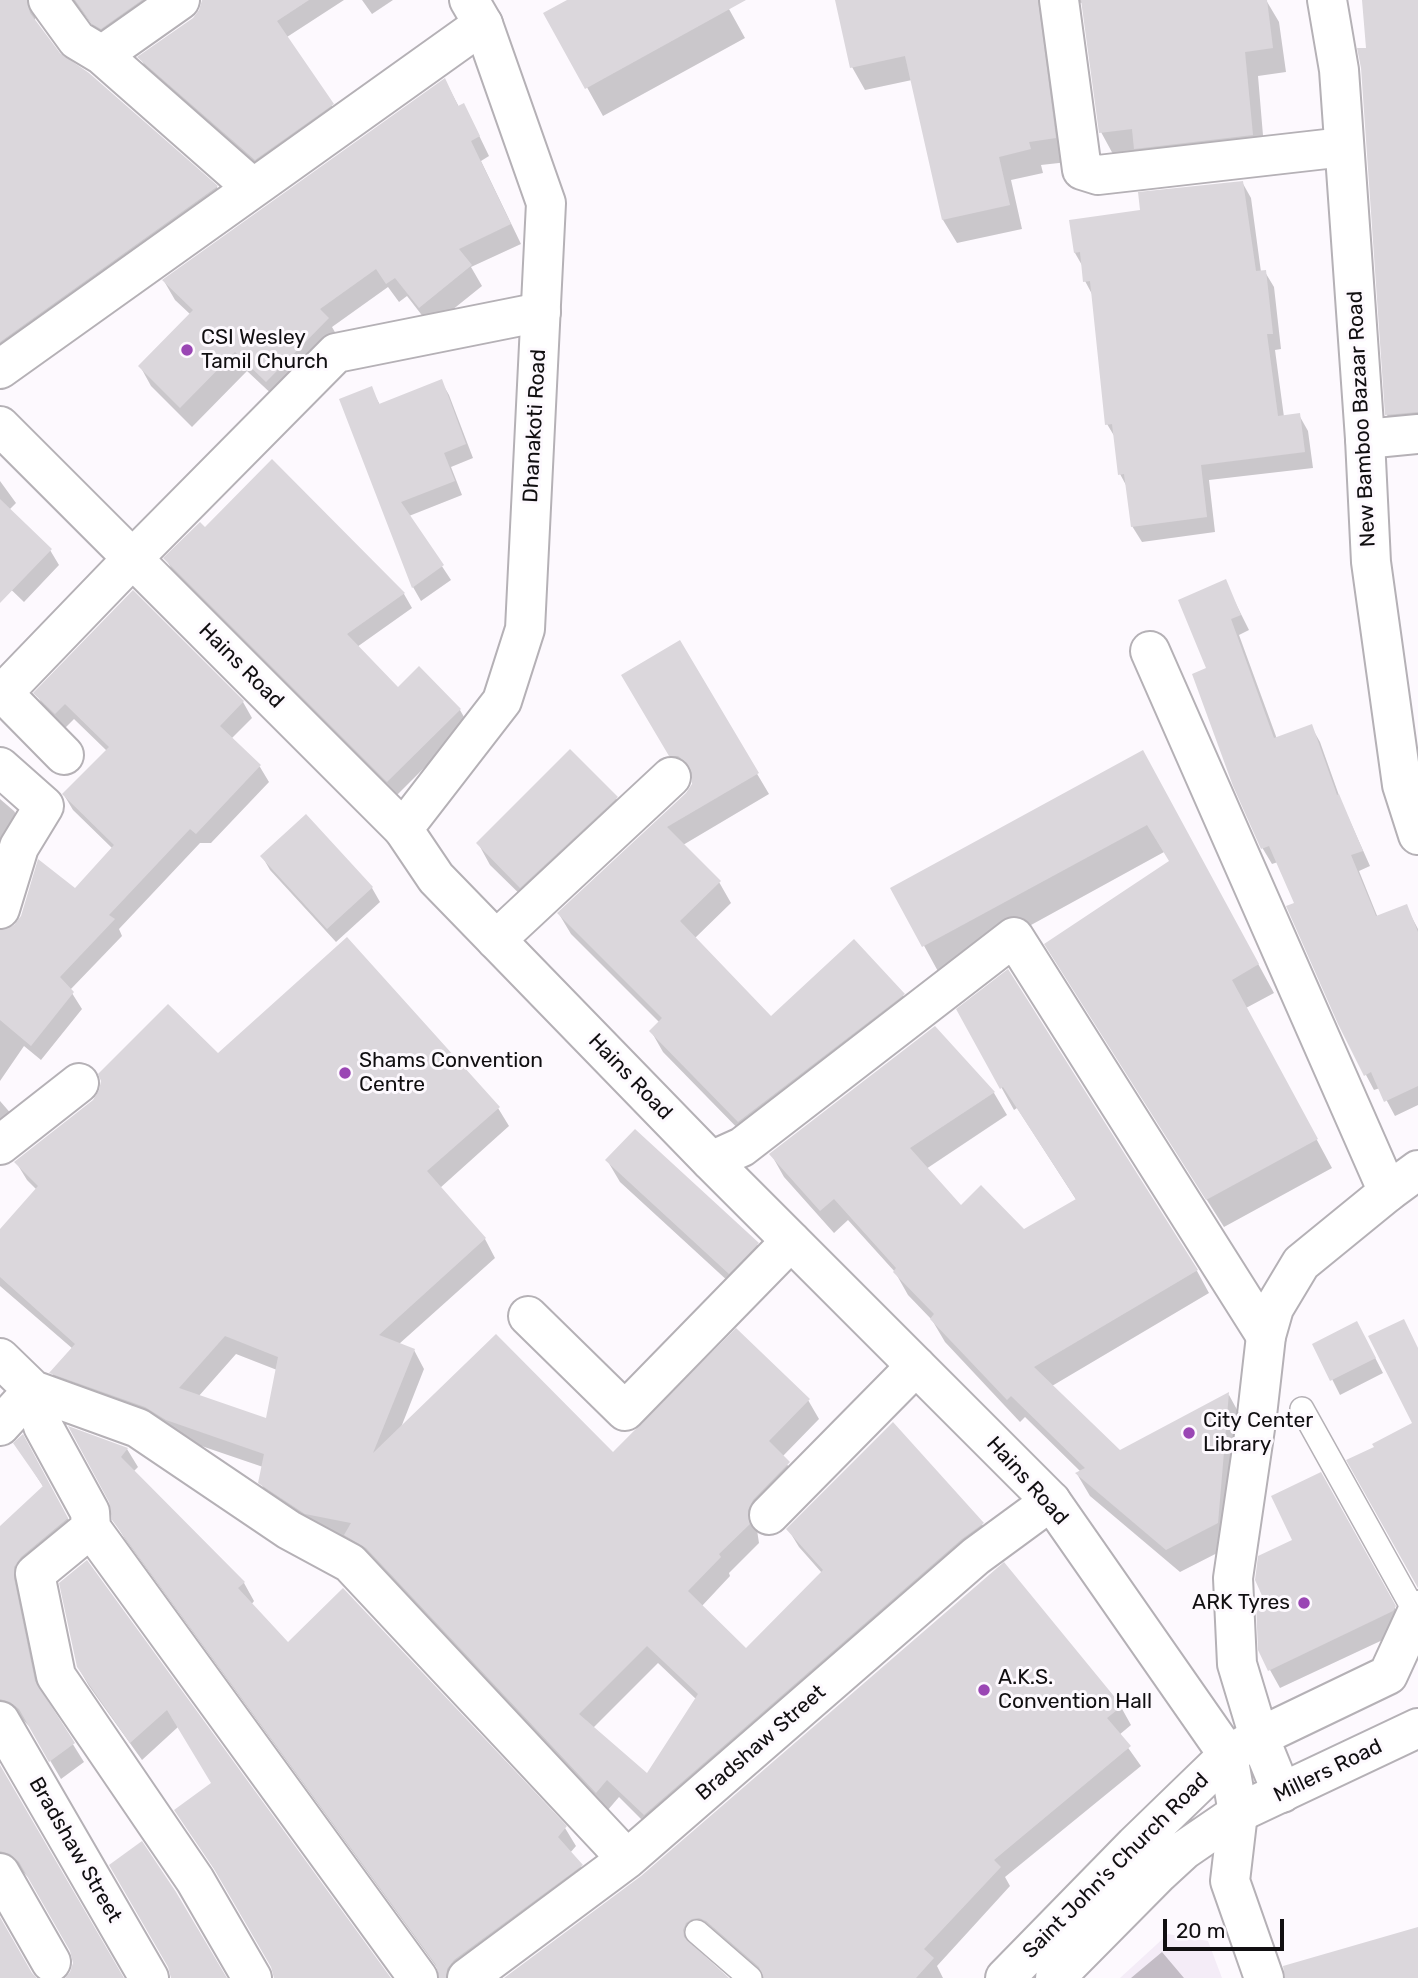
<!DOCTYPE html>
<style>
body{margin:0}
#map{position:relative;width:1418px;height:1978px;overflow:hidden;background:#fdf9fe;font-family:Rubik,sans-serif}
canvas{display:block}
.scale{position:absolute;left:1163px;top:1919px;width:121px;height:32px;box-sizing:border-box;border:4px solid #110f11;border-top:0;padding-left:9px;font-size:21px;line-height:24px;white-space:nowrap;color:#110f11;-webkit-text-stroke:5px #fdf9fe;paint-order:stroke}
</style>
<div id="map">
<canvas width="1418" height="1978"></canvas>
<div class="scale">20 m</div>
</div>
<script>
const c = document.querySelector('canvas').getContext('2d');
c.lineJoin = 'round';
function paint(path, color) { c.fillStyle = color; c.fill(path, 'evenodd'); }
function stroke(path, color, width, dash) { c.strokeStyle = color; c.lineWidth = width; c.lineCap = dash ? 'butt' : 'round'; c.setLineDash(dash || []); c.stroke(path); }
function write(font, color, halo, rows, align = 'center') {
  c.font = font + ' Rubik,sans-serif'; c.lineWidth = 6; c.setLineDash([]); c.textBaseline = 'middle'; c.strokeStyle = halo; c.fillStyle = color; for (const [text, x, y, turn = 0] of rows) {
    c.save(); c.translate(x, y); c.rotate((+turn || 0) * Math.PI / 180); c.textAlign = isNaN(turn) ? turn : align; if (halo) c.strokeText(text, 0, 0); c.fillText(text, 0, 0); c.restore();
  }
}
paint(new Path2D(`
 M1168,1934l40,7 14,37h-102z`), '#f4ecf7');
paint(new Path2D(`
 M0,0h43l-7,9 -1,12 23,34 30,19 129,113 9,17 -226,161z
 M73,0h101l-70,40z
 M203,0h141l-57,37 55,84 -77,55 -116,-102 -9,-17 54,-38 7,-8z
 M362,0h31l-21,14z
 M570,0h154l21,38 -142,78 -57,-102z
 M837,0h429l13,22 7,50 -28,4 7,83 -151,-3 -13,-24 -18,-129 -14,-1 -1,160 -27,3 2,8 -32,7 11,49 -65,14 -14,-23 -31,-140 -47,10 -13,-23z
 M1364,0h54v434l-19,2 -12,-21z
 M445,80l14,27 15,18 15,31 -8,5 40,83 -50,23 11,19 -51,41 -24,-31 -8,6 -11,-15 -56,40 7,12 -61,61 -31,-29 -55,56 -41,-41 -11,-20 51,-51 -16,-15 -11,-19z
 M1242,182l9,16 10,74h4l9,15 7,62 -6,1 9,67 15,-2 9,16 5,37 -104,12 6,52 -73,10 -10,-16 -5,-39 -7,-13 -4,-35 -9,-15 -14,-128 -8,-15 -2,-14 -8,-14 -4,-31 71,-10z
 M441,381l8,14 24,63 -22,9 11,28 -53,21 42,64 -30,21 -8,-14 -72,-187 30,-12 9,17z
 M272,462l132,132 8,14 -55,39 41,42 62,21 8,14 -72,72 -222,-223 -8,-14 39,-30z
 M0,481l16,22 -7,7 41,40 9,15 -35,37 -24,-23z
 M1225,582l24,48 -10,5 38,104 34,-13 9,16 21,59 29,65 -11,5 19,47 28,-12 12,23v176l-23,11 -15,-28 -6,2 -8,-15 -88,-213 -6,2 -9,-15 -28,-64 -27,-116z
 M679,642l90,152 -86,51 36,37 12,21 -37,36 77,79 132,-23 12,20 -164,127 -88,-90 -12,-21 9,-8 -89,-89 -12,-20 128,-120 7,-11v-5l-11,-2 -59,-101z
 M36,693l207,9 9,16 -21,21 29,28 9,15 -58,61h-11l-81,86 3,7 -52,54 12,19 -41,51 -17,-14 -24,35v-149h5l70,-42 38,-41 -40,-39 -9,-15 43,-44 -33,-32 -10,10 -19,-20z
 M1158,780l116,213 -28,15 86,160 -108,59 -161,-255 108,-110 -7,-10 -224,123 -47,-86z
 M616,798l13,21 -95,89 -44,-43 -12,-22z
 M0,799l14,12 10,16 -24,50z
 M262,856l110,32 8,14 -44,40 -66,-72z
 M958,1010l239,261 12,22 -157,93 67,66 110,-57 12,22 -10,129 -51,26 -90,-76 -13,-22 4,-2 -56,-55 -5,5 -75,-80 -13,-22 -24,-25 -13,-23 -47,-52 -14,13 -50,-56 -13,-23 163,-126 60,65 13,22 -81,54 35,38 63,24 53,-30 -60,-93 -3,2z
 M218,1055l280,53 11,18 -69,62 45,51 10,19 -96,86 15,6 10,19 -24,61 213,24 195,-54 11,19 -37,38 17,25 -42,48 2,13 -30,30 1,3 -29,31 45,44 76,-78 -23,-26 -11,-18 194,-5 11,18 -338,291 -36,-36 -12,14 -251,-258 -9,-15 -30,-6 -46,-31 -11,-19 3,-15 -85,-29 -116,-47 -10,-18 21,-24 -73,-63v-54l37,-42 -10,-10 -11,-18zM236,1354l41,16 -10,50 -69,-23zM658,1663l39,37 -50,76 -54,-48z
 M0,1101l13,15 -13,11z
 M607,1160l150,84 13,21 -28,29 -122,-112z
 M1365,1338l18,35 -43,22 -25,-50z
 M72,1429l55,20 11,18 -5,5 111,111 10,18 -3,4 36,40 278,183 11,18 -6,7 11,13 11,18 -127,94h-24l-1,-6 -315,-433 -11,-19 -3,-19z
 M15,1443l17,11 46,83 -55,61 21,100 40,64 -23,17 -30,-51 -8,-8 -11,-3 -12,3v-192l44,-40z
 M1320,1474l85,152 -1,4 -124,58 -10,-18 -3,-69 27,-60z
 M87,1562l302,416h-114l-2,-12 -46,-78 -51,-77 37,-28 -35,-56 -36,33 -53,-74 -11,-19z
 M1121,1707l10,18 -12,10 22,31 -136,111 5,9 -73,80 6,12h-180l-45,-39 -22,3 -3,7 33,29h-219z
 M0,1768l122,210h-55l5,-5 3,-12 -3,-11 -41,-70 -8,-8 -11,-3 -12,3z
 M1162,1952l22,26h-53z`), '#0003');
paint(new Path2D(`
 M0,0h27l3,13 30,40 29,20 129,113 -218,156z
 M75,0h67l-41,29 -9,-5z
 M202,0h107l-32,21 57,83 -79,56 -118,-103 56,-39 6,-8z
 M567,0h179l-161,89 -42,-76z
 M835,0h203l18,138 -27,4 2,7 -32,8 11,48 -68,15 -37,-164 -55,12z
 M1081,0h186l6,48 -28,4 8,83 -119,14 -2,-20 -33,4z
 M1362,0h56v412l-33,3 -24,-347 -4,-20h9z
 M445,78l13,28 6,-3 16,33 -9,5 40,83 -52,25 13,16 -53,43 -24,-30 -9,6 -10,-15 -56,40 9,9 -63,64 -31,-30 -55,56 -42,-42 55,-56 -31,-30z
 M1243,181l13,90 10,-1 7,64h-6l11,82 22,-3 5,39 -104,13 6,52 -76,10 -7,-53 -6,1 -6,-51 -7,1 -15,-144 -7,1 -3,-30 -6,1 -5,-33 71,-10 -2,-18z
 M442,379l24,65 -22,9 11,28 -54,21 43,63 -32,23 -73,-189 33,-13 7,18z
 M272,459l133,134 -58,41 51,53 21,-21 42,43 -74,73 -224,-224 37,-36 5,5z
 M0,499l52,50 -52,54z
 M1226,579l15,36 -10,4 43,119 38,-14 25,71 2,-1 24,57 -12,4 25,61 31,-12 11,28v154l-34,16 -13,-30 -7,4 -26,-52 -52,-118 8,-3 -25,-57 -8,3 -28,-63 -41,-112 14,-6 -28,-68z
 M133,590l111,111 -24,25 41,39 -65,69 -6,-5 -81,86 6,4 -55,58 14,15 -43,54 -31,-26v-90l14,-5 7,-9 17,-57 37,29 39,-43 -52,-51 47,-47 -44,-43 -10,10 -22,-21z
 M680,640l79,133 -92,54 54,54 -41,40 91,95 83,-77 51,55 -167,128 -89,-91 13,-13 -105,-105 129,-120 6,-9v-11l-5,-10 -9,-7h-9l-48,-81z
 M570,749l48,48 -98,91 -44,-45z
 M1143,750l116,214 -27,16 86,159 -112,61 -162,-256 125,-83 -22,-36 -225,122 -32,-59z
 M306,814l67,73 -46,42 -67,-73z
 M347,937l153,170 -73,64 59,67 -107,97 36,14 -42,104 123,-119 117,118 123,-124 74,71 -41,42 21,21 -37,38 -5,10 2,14 -31,30 2,3 -33,34 58,57 77,-78 -37,-41 107,-107 91,101 -22,16 -318,276 -37,-35 -11,13 -230,-245 -22,-13 7,-12 -46,-9 -47,-31 6,-29 -98,-34 -21,-13 -96,-34 26,-29 -75,-67v-48l38,-43 -24,-24 79,-62 6,-10 2,-9 -3,-7 70,-70 50,49zM225,1336l53,21 -12,61 -87,-30zM647,1646l51,48 -51,79 -68,-59z
 M1008,969l190,301 -164,97 86,83 109,-58 -11,131 -52,27 -91,-77 10,-5 -74,-72 -4,4 -77,-81 4,-5 -41,-42 3,-4 -62,-69 -14,12 -51,-57 166,-128 60,66 -85,56 51,57 20,-20 43,44 52,-30 -73,-112 -3,2 -44,-80z
 M635,1129l124,114 -30,31 -124,-114z
 M1404,1319l14,29v240l-72,-128 28,-13 -2,-3 40,-21 -44,-87z
 M1357,1321l19,37 -46,23 -18,-37z
 M68,1426l60,22 -7,9 124,125 -7,6 50,54 55,-54 224,238 -9,11 25,28 -129,95 -7,9 -1,9h-7l-3,-13 -324,-445 -3,-18z
 M23,1434l45,84 -47,39 -7,10v11l21,103 40,62 -26,19 -30,-53 -9,-7 -10,-3v-173l43,-40 -30,-43z
 M1321,1472l75,134 -3,5 -125,60 -10,-21 -2,-46 8,-4 -9,-20 3,-24 34,-16 -21,-44z
 M87,1560l304,418h-117l-3,-11 -57,-98 -40,-59 37,-27 -44,-73 -37,33 -53,-76 -18,-84z
 M1004,1562l118,144 -15,12 24,28 -137,114 7,7 -77,82 10,9 -18,20h-152l-5,-11 -53,-46 -7,-3 -7,1 -6,4 -3,7 1,7 45,41h-225l137,-102z
 M0,1765l124,213h-59l5,-6 3,-9 -3,-12 -51,-89 -9,-8 -10,-3z
 M142,1841l34,51 51,86h-56l-3,-11 -59,-102z
 M0,1917l32,56 5,5h-37z
 M1418,1927v51h-133l-2,-12z`), '#dbd7dc');
const service = new Path2D(`
 M1302,1409l113,203
 M697,1932l53,46`);
const minor = new Path2D(`
 M48,0l29,40 25,15 151,133
 M1059,0l23,170 16,5 246,-28
 M102,55l78,-55
 M0,369l483,-345
 M1365,439l53,-5
 M1150,651l238,541
 M0,690l64,65
 M0,696l133,-138 203,-205 205,-41
 M0,767l44,39 -25,41 -19,62
 M496,940l175,-163
 M0,1145l79,-62
 M711,1161l31,-14 272,-210 252,399
 M528,1316l97,95 166,-170
 M0,1358l33,32 10,36 47,86 1,16 327,450
 M0,1426l33,-36 105,38 151,102 61,33 277,296
 M769,1515l147,-149
 M91,1528l-56,46 21,102 139,204 57,98
 M0,1721l149,257
 M0,1873l51,89
 M467,1978l160,-119 349,-303 75,-55`);
const tertiary = new Path2D(`
 M1327,0l12,70 26,369 6,123 31,223 16,50
 M0,426l403,403
 M1282,1793l-23,-56 -22,-73 -4,-86 24,-163 9,-79 8,-28 27,-45 87,-71 30,-22`);
const secondary = new Path2D(`
 M1005,1978l130,-133 93,-90
 M1055,1978l104,-105 25,-23 54,-37 180,-85`);
const primary = new Path2D(`
 M469,0l14,24 63,179 -21,426 -23,72 -99,128 33,49 275,283 340,340 177,254 10,58 -8,68 34,97
 M1228,1755l31,-18 129,-62 30,-65`);
stroke(service, '#b5b1b6', 26);
stroke(minor, '#b5b1b6', 42);
stroke(tertiary, '#b5b1b6', 42);
stroke(secondary, '#b5b1b6', 42);
stroke(primary, '#b5b1b6', 42);
stroke(service, '#fff', 23);
stroke(minor, '#fff', 38);
stroke(tertiary, '#fff', 38);
stroke(secondary, '#fff', 38);
stroke(primary, '#fff', 38);
for (const [x, y, r, color] of [
 [187,350,7,"#9a46b4"],
 [345,1073,7,"#9a46b4"],
 [1189,1433,7,"#9a46b4"],
 [1304,1603,7,"#9a46b4"],
 [984,1690,7,"#9a46b4"]
]) { const dot = new Path2D(); dot.arc(x, y, r, 0, 2 * Math.PI); c.fillStyle = color; c.fill(dot); stroke(dot, '#fdf9fe', 2.5); }
write('21px', '#110f11', '#fdf9fe', [
 ["CSI Wesley",201,338],
 ["Tamil Church",201,362],
 ["Shams Convention",359,1061],
 ["Centre",359,1085],
 ["City Center",1203,1421],
 ["Library",1203,1445],
 ["ARK Tyres",1290,1603,"right"],
 ["A.K.S.",998,1678],
 ["Convention Hall",998,1702]
], 'left');
write('21px', '#110f11', '#fdf9fe', [
 ["New Bamboo Bazaar Road",1362,419,-93],
 ["Dhanakoti Road",535,426,-87],
 ["Hains Road",241,666,45],
 ["Hains Road",630,1077,46],
 ["Hains Road",1027,1481,48],
 ["Bradshaw Street",761,1743,-41],
 ["Millers Road",1328,1771,-26],
 ["Bradshaw Street",75,1850,60],
 ["Saint John's Church Road",1116,1866,-45]
]);
</script>
